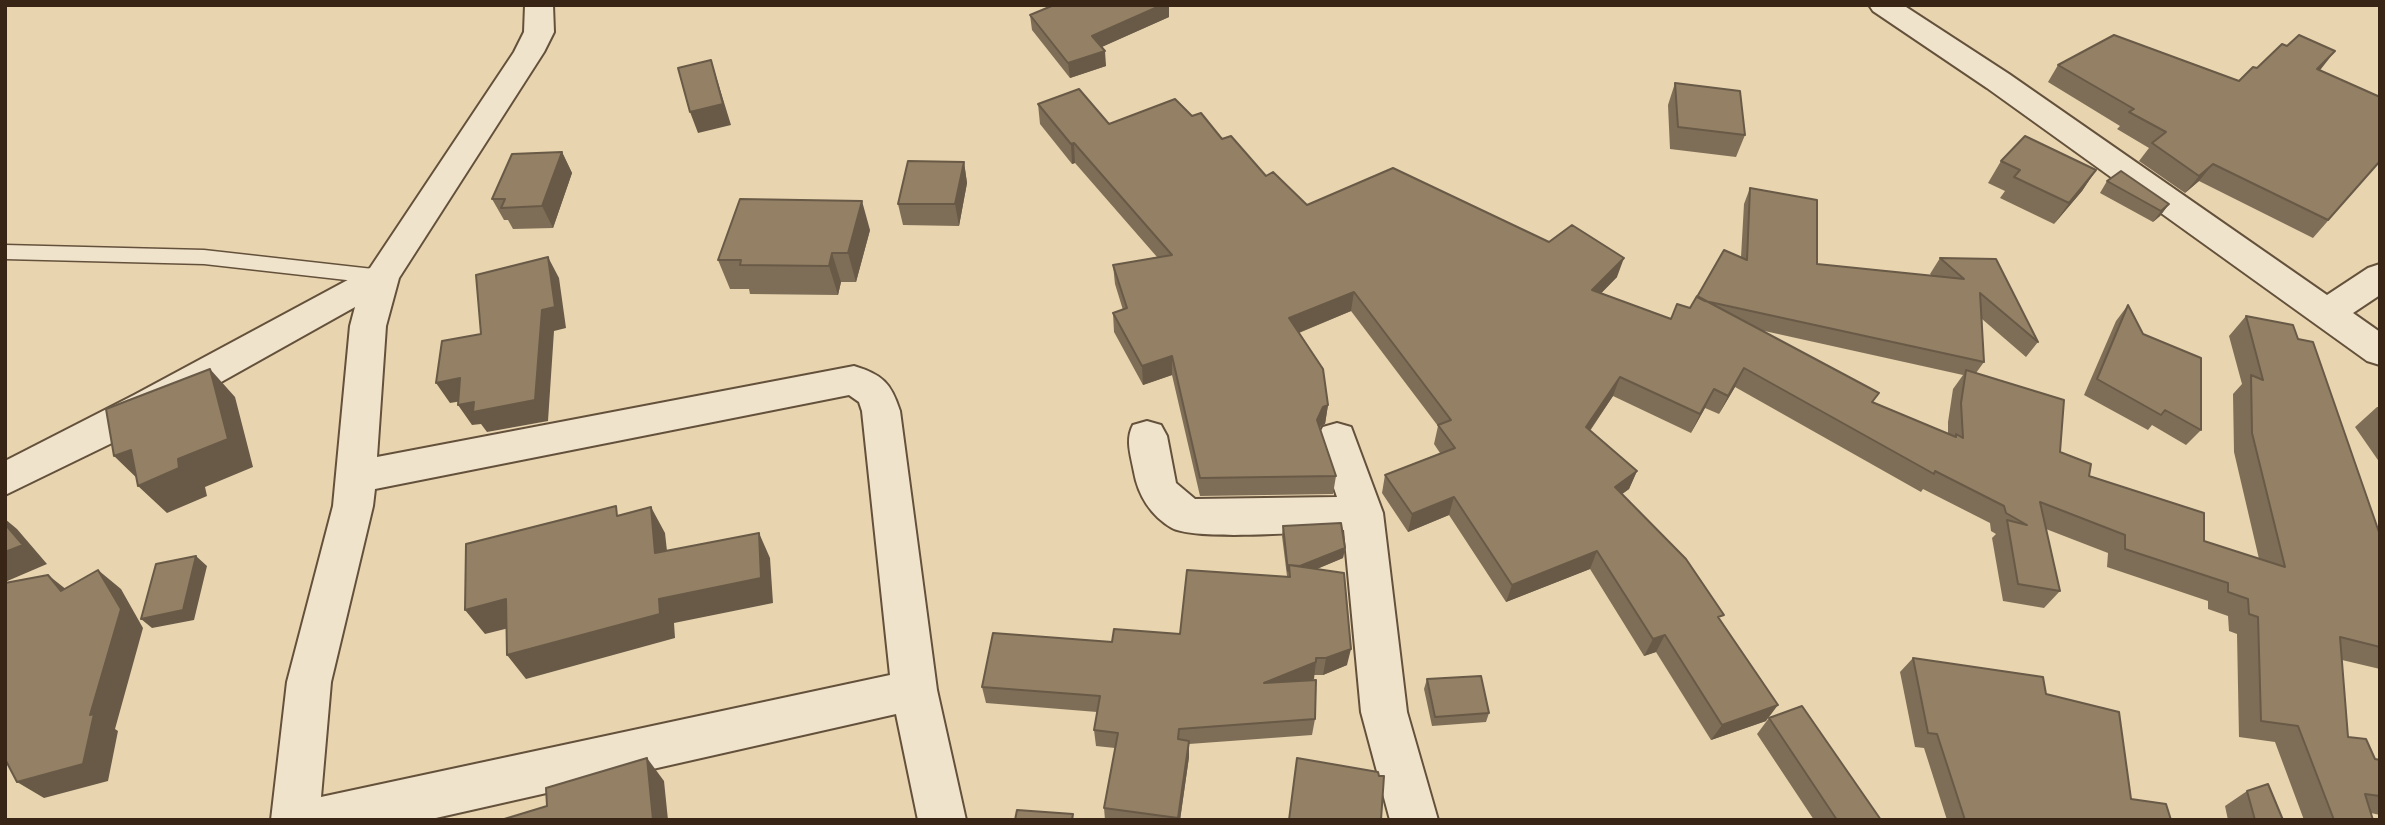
<!DOCTYPE html>
<style>
body{margin:0}
#map{position:relative;width:2385px;height:825px;overflow:hidden;background:#e8d4af;font-family:"Sorts Mill Goudy",serif}
canvas{display:block}
.frame{position:absolute;inset:0;border:7px solid #382515;pointer-events:none}
</style>
<div id="map">
<canvas width="2385" height="825"></canvas>
<div class="frame"></div>
</div>
<script>
const c = document.querySelector('canvas').getContext('2d');
c.lineJoin = 'round';
function stroke(path, color, width, dash) { c.strokeStyle = color; c.lineWidth = width; c.lineCap = dash ? 'butt' : 'round'; c.setLineDash(dash || []); c.stroke(path); }
function paint(path, color) { c.fillStyle = color; c.fill(path, 'evenodd'); }
const service = new Path2D(`
 M5,245l199,5 178,20 7,2 3,5 -3,5 -7,2 -178,-20 -199,-5z`);
const minor = new Path2D(`
 M525,5h28l1,27 -10,20 -145,226 -13,48 -9,131 477,-91c29,9 37,17 46,45l37,279 29,130h-48l-22,-106 -469,106h-156l16,-138 46,-176 17,-180 5,-19 -241,135 -109,53v-34l129,-66 236,-127 144,-216 10,-20zM849,395l10,7 3,9 28,264 -569,122 10,-115 42,-176 2,-17z
 M1869,5h34l106,69 318,221 41,-27 12,-4v31l-27,18 27,19v33l-13,-4 -380,-273 -114,-77z
 M1147,421l14,4 6,11 9,47 19,16 142,-2 -20,-59 6,-11 14,-4 14,4 32,86 24,199 31,108h-48l-29,-108 -17,-182c-33,2 -148,11 -172,-2 -21,-12 -34,-33 -38,-56 -3,-17 -9,-32 -1,-47z`);
stroke(service, '#64513c', 3);
stroke(minor, '#64513c', 4);
paint(service, '#f0e3cb');
paint(minor, '#f0e3cb');
paint(new Path2D(`
 M1054,5h115v12l-68,30 5,19 -36,12 -38,-48 -2,-15z
 M2058,65l181,16 18,-13 63,2 60,91 -67,77 -114,-57 -14,12 -46,-32 10,-13 -32,-19 3,-3 -72,-44z
 M1675,83l70,52 -9,22 -66,-8 -2,-44z
 M1038,104l71,20 83,-8 30,23 44,37 41,29 310,72 -16,16 70,26 19,-11 51,-51 3,-53 6,-16 67,76 115,12 -2,-2 10,-16 98,84 -12,15 -44,-38 2,43 -8,11 84,79 29,24 115,65 55,18 -25,-107 -1,-58 9,-10 -13,-48 17,-20 52,23 82,196v134l-38,-9 6,77 27,22 5,1v55l-9,-2 2,7h-69l-29,-78 -36,-5 -2,-103 -8,-3 -1,-15 -20,-7v-8l-101,-34 1,-14 -62,-24 14,62 -16,17 -41,-7 -11,-63 4,-4 -5,-3 -1,-8 -67,-34 -2,3 -186,-105 -16,27 -14,-6 -14,25 -78,-37 -23,35 47,40 -8,18 -7,5 99,127 45,100 -55,19 -55,-88 -12,4 -54,-87 -84,33 -57,-87 -41,17 -26,-39 3,-18 55,-22 -6,-9 4,-18 -87,-115 -52,22 29,72 -3,19 -4,2 -2,2 17,48 -3,18 -133,2 -28,-121 -29,10 -29,-53 -1,-19 10,-3 -8,-26 -2,-19 44,-8 -82,-94 -3,1 -32,-40zM1760,330l203,45 -10,14 -5,33v12l-75,-32z
 M562,152l10,21 -19,55 -40,1 -5,-9h-4l-12,-21z
 M2001,161l95,9 -14,21 -28,33 -54,-26 5,-7 -17,-8z
 M964,162l3,21 -8,43 -56,-1 -5,-21z
 M2107,181l62,23 -9,12 -7,6 -53,-29z
 M870,230l-14,52h-15l-3,13 -88,-1 -1,-5h-19l-12,-29z
 M2128,305l15,29 58,96 -15,15 -34,-20 -4,5 -64,-35 32,-74z
 M2377,407h3v56l-25,-36z
 M1283,526l62,22 -2,10 -26,11 30,96 -24,10h-9v4l-3,1 4,39 -3,16 -123,9v13l-9,63h-75l-1,-12 11,-60 -19,-2 -2,-16 3,-18 -111,-9 -4,-16 130,-45 68,-8 107,-58 -5,-40z
 M1913,658l133,36 85,105 40,21h-224l-23,-72 -9,-1 -15,-75z
 M1427,679l62,34 -3,9 -54,4 -8,-37z
 M1769,718l112,102h-67l-57,-86z
 M2247,791l36,29h-55l-3,-14z`), '#7f6e57');
paint(new Path2D(`
 M1162,5h7v12l-76,34 -1,-15z
 M1105,51l1,15 -36,12 -2,-15z
 M2335,51l-14,18 -18,18 14,-18z
 M711,60l20,65 -33,8 -8,-21z
 M1074,143l1,20 -3,1 -1,-20z
 M562,152l10,21 -19,55 -11,-22z
 M964,162l3,21 -8,43 -4,-22z
 M2213,164l-14,17 -14,12 14,-17z
 M2096,170l-14,21 -28,33 15,-21z
 M862,201l8,29 -14,52 -8,-29z
 M2169,204l-9,12 -7,6 8,-11z
 M832,253l9,29 -3,13 -9,-29z
 M548,257l11,21 7,50 -12,3 -6,90 -61,11 -6,-8 -9,1 -14,-20 84,-95z
 M1624,258l-7,19 -31,32 6,-19z
 M1354,292l-3,19 -63,26 1,-19z
 M1172,356v19l-29,10 -1,-19z
 M1744,368l-9,19 -16,27 9,-18z
 M210,369l25,28 18,70 -48,20 2,9 -40,17 -29,-27 5,-2 -29,-28 17,-6z
 M1620,377l-7,19 -34,50 7,-19z
 M460,378l14,21 -24,4 -14,-20z
 M1714,389l-9,19 -14,25 9,-19z
 M1328,405l-3,19 -4,2 -6,13 2,-19 6,-13z
 M1637,471l-8,18 -22,16 8,-18z
 M1454,497l-5,18 -41,17 4,-18z
 M651,507l14,26 5,45 -15,-25z
 M5,519l12,10 30,35 -42,18z
 M759,533l11,25 3,45 -99,20 1,15 -149,41 -19,-24z
 M1345,548l-2,10 -53,22v-10z
 M1597,551l-7,18 -84,33 6,-17z
 M196,556l11,10 -13,54 -42,8 -11,-9z
 M98,570l23,19 22,39 -28,101 3,2 -10,50 -64,17 -27,-16z
 M48,575l24,19 -11,-3z
 M506,599l19,25 -40,10 -20,-24z
 M1665,635l-9,17 -12,4 9,-17z
 M1351,649l-4,16 -24,10 3,-17z
 M1316,662l-2,17 -52,21 2,-17z
 M1778,705l-12,16 -55,19 11,-15z
 M1189,741v16l-9,63h-2z
 M647,758l17,23 4,39h-15z`), '#685a47');
const building = new Path2D(`
 M1054,5h108l-70,31 13,15 -37,12 -38,-48z
 M2114,35l125,46 14,-14 4,1 25,-24 5,2 12,-11 36,16 -18,18 63,28v64l-52,59 -115,-56 -14,12 -47,-33 14,-11 -37,-20 5,-3 -76,-44z
 M711,60l12,44 -33,8 -12,-44z
 M1675,83l65,8 5,44 -67,-8z
 M1079,89l30,35 66,-25 17,17 9,-3 21,26 9,-3 35,40 7,-4 34,33 86,-37 156,74 23,-17 52,33 -32,32 79,29 6,-15 13,4 7,-12 182,97 -7,9 84,35v-3l7,4 -2,-35 5,-33 98,30 -4,52 31,12 -2,12 115,37v28l81,26 -33,-134 -1,-58 12,5 -17,-64 47,9 5,14 15,3 67,193v112l-40,-10 8,100 18,2 9,20 5,1v36l-15,-2 8,26h-39l-36,-94 -37,-5 -3,-104 -9,-3 -1,-15 -20,-7v-9l-103,-34v-14l-85,-33 20,89 -42,-7 -11,-64 20,5 -21,-12 -2,-7 -69,-35 -1,3 -190,-106 -16,28 -14,-7 -14,25 -80,-37 -34,50 51,44 -22,16 71,72 38,56 -6,2 60,88 -56,20 -57,-90 -12,4 -56,-88 -85,34 -58,-88 -42,17 -27,-39 70,-27 -17,-23 13,-5 -97,-128 -65,26 34,51 5,36 -5,2 -6,13 19,56 -136,2 -28,-122 -30,10 -29,-53 14,-5 -14,-43 59,-10 -98,-112 -3,1 -33,-40z
 M2025,136l71,34 -27,33 -55,-26 6,-7 -19,-9z
 M562,152l-20,54 -41,2 4,-9h-13l20,-45z
 M908,161l56,1 -9,42h-57z
 M2121,171l48,33 -8,7 -54,-30z
 M1750,188l67,12v64l147,15 -24,-21 56,1 42,83 -58,-49 4,69 -279,-61 -8,-4 27,-47 23,10z
 M740,199l122,2 -14,52h-16l-3,13 -89,-1 1,-5h-23z
 M548,257l7,50 -13,3 -7,90 -62,12 1,-10 -16,3 2,-27 -24,5 6,-42 39,-7 -5,-59z
 M2128,305l15,29 58,24v72l-36,-20 -4,5 -64,-36z
 M210,369l18,70 -50,20 1,9 -41,18 -7,-36 -17,6 -8,-47z
 M616,506l1,10 34,-9 4,46 104,-20 2,45 -102,21 1,15 -153,41 -1,-56 -41,11 1,-66z
 M1341,523l4,25 -45,18 -11,-1 -1,6 -5,-45z
 M5,524l18,21 -18,7z
 M196,556l-13,54 -42,9 15,-55z
 M1289,565l55,8 7,76 -25,9h-10v4l-52,21 52,-3 -1,39 -136,10 -1,10 11,2 -11,77 -74,-10 14,-75 -24,-3 6,-34 -118,-9 11,-54 119,9 2,-13 66,5 7,-64 103,7z
 M98,570l23,39 -31,106 4,-1 -11,50 -66,18 -12,-23v-176l43,-8 13,16z
 M1913,658l130,19 3,17 73,18 12,87 35,5 5,16h-206l-28,-86 -9,-1z
 M1481,676l8,37 -54,4 -8,-38z
 M1802,706l79,114h-44l-68,-102z
 M647,758l6,62h-152l46,-14 -1,-18z
 M1297,758l81,14 1,4h5l-3,44h-92z
 M2268,784l15,36h-28l-8,-29z
 M1017,810l56,4 -1,6h-57z`);
paint(building, '#948065');
stroke(building, '#685a47', 2);
</script>
